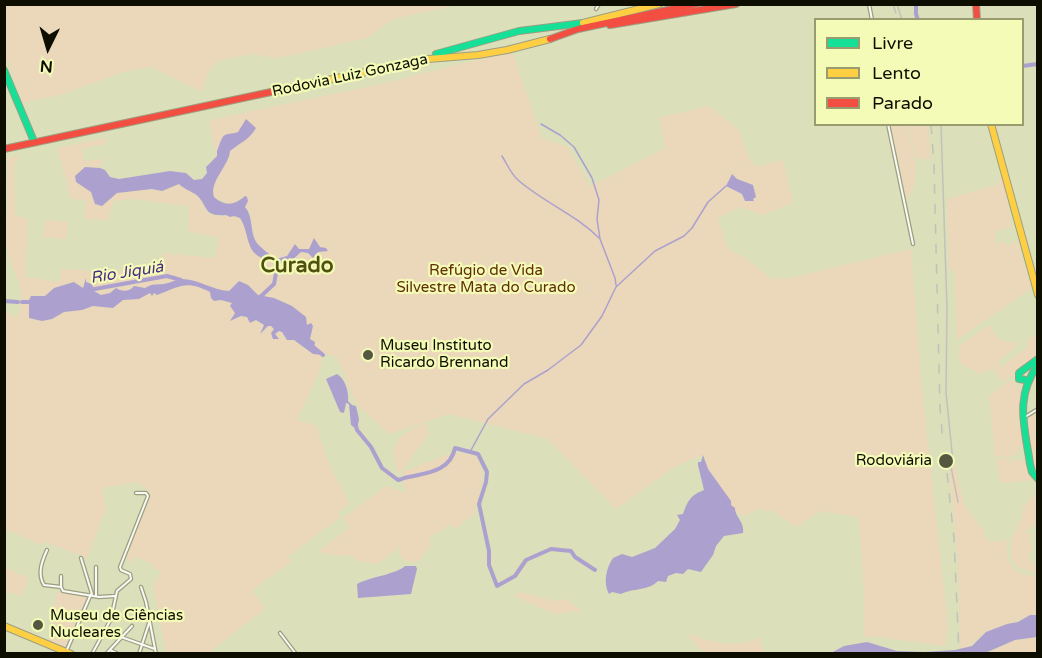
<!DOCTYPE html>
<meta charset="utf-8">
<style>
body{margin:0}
#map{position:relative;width:1042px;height:658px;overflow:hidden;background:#dbdfba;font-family:"Varela Round",sans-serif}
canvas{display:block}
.frame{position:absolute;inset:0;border:6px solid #0d0e00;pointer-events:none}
.legend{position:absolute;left:814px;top:18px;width:210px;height:108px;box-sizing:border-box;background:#f4fbb7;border:2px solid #989c6e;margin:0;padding:8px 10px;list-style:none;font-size:18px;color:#0d0e00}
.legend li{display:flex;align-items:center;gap:12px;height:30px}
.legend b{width:30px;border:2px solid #989c6e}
.north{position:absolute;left:18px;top:18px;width:60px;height:60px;-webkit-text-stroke:4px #f4fbb7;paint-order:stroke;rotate:185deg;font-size:16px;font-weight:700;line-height:24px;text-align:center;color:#0d0e00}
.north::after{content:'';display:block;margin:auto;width:21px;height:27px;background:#0d0e00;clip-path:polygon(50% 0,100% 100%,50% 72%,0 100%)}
</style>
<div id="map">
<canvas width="1042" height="658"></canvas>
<div class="frame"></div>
<ul class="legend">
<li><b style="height:8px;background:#16e098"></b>Livre</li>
<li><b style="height:8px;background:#ffcf43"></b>Lento</li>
<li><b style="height:8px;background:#f24e42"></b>Parado</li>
</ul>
<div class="north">N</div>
</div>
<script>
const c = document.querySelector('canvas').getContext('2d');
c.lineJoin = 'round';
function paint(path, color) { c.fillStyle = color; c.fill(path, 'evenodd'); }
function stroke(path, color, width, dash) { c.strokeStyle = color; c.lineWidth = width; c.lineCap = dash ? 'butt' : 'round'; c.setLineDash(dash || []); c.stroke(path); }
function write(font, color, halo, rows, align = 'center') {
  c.font = font + ' "Varela Round",sans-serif'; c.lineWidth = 4.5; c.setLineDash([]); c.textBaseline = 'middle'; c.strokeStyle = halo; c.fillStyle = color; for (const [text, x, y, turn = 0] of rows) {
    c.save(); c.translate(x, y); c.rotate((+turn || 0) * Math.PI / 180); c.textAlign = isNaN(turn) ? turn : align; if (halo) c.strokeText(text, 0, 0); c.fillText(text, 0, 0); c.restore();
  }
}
paint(new Path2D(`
 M5,4h452v1l-64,14 -26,19 -89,20 -28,-4 -33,7 -9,11 -5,20 -52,-25 -28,5 -60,22 -40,9 -18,-49z
 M512,51l30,87 26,9 22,40 75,-39 -6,-30 50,-12 30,24 10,29 7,8 27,-7 10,43 -30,12 -23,-8 -22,11 10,31 17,9 27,21 18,-1 121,-29 11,141 26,235 -3,21 -75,-10 -6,2v-48l-5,-73 -39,-6 -24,16 -24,-16 -14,-2 -13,7 -10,-4c-11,-18 -24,-37 -33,-57l-28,12 -58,42 -68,-70 -99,-25 -60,20 -32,-29 -20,-48 -2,1 -3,-4 -7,2 -11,-7 1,-8 -5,-2 3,-13 -6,-1c-1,-13 -22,-25 -35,-27 -4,-1 -11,-1 -14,-3 -7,-4 -11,-10 -19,-14l-10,10c-26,-1 -34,-17 -61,-8 -10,3 -13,0 -23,5l-11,-2 -6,5 -14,-2 -4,4 -9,2 -7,-4 -2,-7 -8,-4v8l-10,-6 -20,6 -9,8 -13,-1 -3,5 1,14 12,7 8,-1 14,-8 29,-6 20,2 10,-8 14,-2 13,-5 7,2 22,-9 17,-1 14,7 1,6 3,3 7,-1 11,3 3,10 -1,5 7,-2 6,2 3,5 5,-3 9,6 -3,8 7,-8h3l3,3 -3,4 2,6h5l1,-2 -4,-3 4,-3 3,1 3,6 17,7 1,3 20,8 -5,19 -21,45 19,6 15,43 19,35 -12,8 3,5 -53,39 3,6 -39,28 13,19 -57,44h-42l-13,-71 3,1 5,-12 -9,-4 1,-3 -20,-8 1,4 -5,2 -4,-7 5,-3 -1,-3 21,-57 -13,-10 -35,6 4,20 -19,50 -44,-17 -2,4 -36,-16 -1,-220 12,9c15,-28 -6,-46 -10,-74l2,-86 12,-3 -6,9 1,51 13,4 -3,58 35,5 1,-13 46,3 52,-4 4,-15 52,5 4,-21 -31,-5 1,-26 -57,-7 -19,2 -5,19 -24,-1 2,-19 -15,-1 -14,-51 48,-10 1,6 -25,5 3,12 19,-2v3h-3v6l-15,-1 -10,11 3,5 14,9 4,12 3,2 18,-13 35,-4 10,2 17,-7c5,6 15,7 19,13 5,5 7,15 15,18 10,3 19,-1 27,3 5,9 6,18 10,27 4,14 26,19 38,19l6,-8 7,-4 14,5v-3l11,-6 -6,-1 -7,-8v5l-4,5h-10l-4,-5 -8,12 -11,3 -7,-4 -14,-13 -5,-29 -9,-13 -10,4 -15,-5 -4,-9 14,-30 -10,-3 -6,-37 180,-38zM733,175l4,4 16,6 3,12 -3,2v2h-4l-19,-15 -2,-3z
 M890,125h16c5,22 19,54 0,74z
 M908,125h20l3,34h-13l-3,-4z
 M1003,177l9,50 -17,4v13l8,-3 5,5 9,-5 15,47 -75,52 -2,-68 -6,-2 -2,-71 52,-15 -1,-6z
 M45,220l23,2 -2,17 -23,-2z
 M989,325l9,14 21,5 -25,21 4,-3 3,5 28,-21 -2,-5 10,-8v24l-33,24 -3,-1 -9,-14 -1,4 -12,4c-15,-11 -24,-5 -19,-29z
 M1008,381l7,1 4,5 7,59 -6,1c-3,12 -15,9 -25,10l-6,-61z
 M1037,412v66l-6,-11 -5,-50z
 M426,423l3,11 -30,40c-2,-6 -5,-13 -5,-19 -2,-17 19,-28 32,-32z
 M454,452l20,3c18,23 3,34 1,58l-20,16 -4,-5 -22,13 1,9 -11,15 -7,1 -9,-1 -5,-10 4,-8 -22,20 -21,-1 -7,-6 -27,-2 -6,-3 30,-23 -6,-10 43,-32 21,8 -4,-12 -1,-10z
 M1028,454v9l9,17 -37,3 -4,-24 16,-1 -6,7 8,-5h9z
 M955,466l9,38 20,27 -1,2 7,9 17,-2c-1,15 0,27 16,34 4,2 10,1 14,3v38c-5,0 -48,15 -54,19 -11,8 -6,11 -23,15l-2,-90 -9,-92z
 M1035,494h2v30l-14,9h9l-3,6 3,8 -4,12 9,6v9l-19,-7 -6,-7 -1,-4 1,-18 10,-22 1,-9z
 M5,568l24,10 -7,18 -17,-5v2z
 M62,590l25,3 2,3 -23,56 -13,-6 -5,-5 9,-48z
 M520,592l34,9 11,-2 14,10 1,4 -10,-2 -13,4 -43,-19z
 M685,632c19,10 55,18 74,5l2,2 -1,2 5,12h-57l-9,-5z
 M1037,637v16l-52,1 30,-14z`), '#ebd7b9');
paint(new Path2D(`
 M246,119l10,9c-6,11 -16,15 -26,23 -1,15 -21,30 -16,46 11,10 21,8 31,-1l2,1 1,4 -3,6c8,9 5,22 10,33 3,6 15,15 21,19l11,-3 8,-12 4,5h10l5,-11 6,9 6,1 2,3 -10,1 -5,6 -5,-5 -7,-1 -13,12c-12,0 -34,-5 -38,-18 -4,-10 -4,-19 -10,-28l-6,-2 -4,1 -4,-2c-25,2 -17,-11 -31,-21 -6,-4 -11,-5 -16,-10l-17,7 -10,-2 -35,4 -15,13 -7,-2 -4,-12 -15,-10 -1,-6 10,-9 15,1 5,2 5,7 9,2 51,-8 16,2 8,7 8,-1 5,-6 -1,-6 11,-11v-5c2,-4 4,-14 8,-16 4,-2 9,-1 13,-3z
 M732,174l5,5 16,6 3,12 -3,2 1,2h-9l-3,-7 -16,-8z
 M86,278v4l6,2 2,7 7,4 9,-2 6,-5c6,4 13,4 18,-2l11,2c10,-6 13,-2 23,-5 5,-1 8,-4 14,-4 16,0 30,11 47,12l10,-10 9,4 10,10 16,3 18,8 14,11 1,8 4,-2 2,3 -3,13 5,3 -1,7 9,6 -10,-1 -19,-14h-7l-5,-8 -3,-1 -4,3 4,5h-6l-2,-6 3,-4 -3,-3h-3l-8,8 4,-9 -8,-5 -6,3 -3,-6 -6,-1 -11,5 5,-8 -5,-7 2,-3 -11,-3 -7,1 -3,-3 -1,-6c-24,-12 -29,-6 -53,3l-3,-2 -2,3 -2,-3 -11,6 -16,1 -10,8 -20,-2 -11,4 -18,2 -12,7 -10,2 -13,-3v-18l2,-4h14l9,-8 20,-6 9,6z
 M337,374c8,4 12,18 11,27l4,4 4,1 3,13 -2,11 -6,-5 -2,-21 -3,-1 -2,10 -4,-1 -14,-33z
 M703,455l5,14 23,32v4l4,3c0,9 10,14 8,25l-19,3 -8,10 -3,9 -12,17 -13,-3 -5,5 -7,-1 -8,3 -2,6 -8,-1c-10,10 -25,7 -37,13l-9,-2 -3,2c-6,-11 -3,-26 4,-36l9,-4 10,3 23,-9 20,-19 5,-9 -3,-5 6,-1c5,-14 8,-19 21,-24l-6,-25v-3h3z
 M405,566h11l1,3 -6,25 -53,4 -1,-14c13,-7 40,-10 48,-18z
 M1030,615h7v22l-22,3 -30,13h-154l13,-7 23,-4 30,9 28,1 30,-2 17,-4 14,-14 21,-8 11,-2z`), '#aca1ce');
stroke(new Path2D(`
 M12,4v1
 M541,124l19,11 14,12 18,31 7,22 -2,19 3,20 15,39 1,7
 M502,156c5,8 9,18 16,24 25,22 57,34 81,58
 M470,452l18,-33 36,-35 24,-14 33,-25 21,-29 14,-29 39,-36 29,-15 8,-8 16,-26 18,-16`), '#aca1ce', 1.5);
stroke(new Path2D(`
 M916,4v10l2,6
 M1022,66l16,-2
 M89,290l78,-14 14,4
 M259,298l15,-14 4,-21
 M4,301l14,1
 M22,302h10
 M312,346l11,9
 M356,425l1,5 14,17 11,21 16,12 4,-1
 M404,478c20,-5 46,-5 51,-30l23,6 9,18 -1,10 -7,22 10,47v14l8,21 18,-10 11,-16 25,-11 20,2 4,6 20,13`), '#aca1ce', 4);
const street = new Path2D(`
 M869,4l3,16
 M596,9l3,-5
 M888,124l25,120
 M1025,417l13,-8
 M47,550c-5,11 -10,24 -3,35l17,2 2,4 36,6 16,-1
 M81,558l11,36
 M61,576v11
 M141,587l5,15 10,52
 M96,596v-29
 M280,633l16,21
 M121,637l34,12
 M110,650l8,4
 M66,652l25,-58
 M92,654l19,-35 6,-28 14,-12 -1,-5 -9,-4 -1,-3 28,-71 -2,-3h-10
 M106,654l26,-28
 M139,654l10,-31`);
const fast = new Path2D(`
 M436,54l83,-23 64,-8
 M4,70l29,69
 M1038,365c-24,32 -13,63 -8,99l2,8 6,7
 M1026,380l-7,-1v-6l19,-14`);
const slow = new Path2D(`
 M583,23l76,-19
 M299,86l129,-27 50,-4 29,-5 43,-11
 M991,124l47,171
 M4,626l67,28`);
const jam = new Path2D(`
 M976,4l1,16
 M610,25l126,-21
 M550,39l28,-10 118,-25
 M4,149l295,-63`);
stroke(street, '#9c9f81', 4.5);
stroke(fast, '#9c9f81', 8);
stroke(slow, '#9c9f81', 8);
stroke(jam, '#9c9f81', 8);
stroke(street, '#fafaf5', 2);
stroke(fast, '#16e098', 6);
stroke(slow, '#ffcf43', 6);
stroke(jam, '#f24e42', 6);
stroke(new Path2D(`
 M897,4l5,16
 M941,124l6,185 -1,84 7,69
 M951,467l7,35`), '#c2c2b9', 1.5);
stroke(new Path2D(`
 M893,4l5,16
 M931,124l3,42 6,241 3,36
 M947,473l7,66 5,115`), '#c2c2b9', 1.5, [10, 10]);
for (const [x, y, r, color] of [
 [368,355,6,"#555741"],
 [946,461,8,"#555741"],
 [38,625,6,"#555741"]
]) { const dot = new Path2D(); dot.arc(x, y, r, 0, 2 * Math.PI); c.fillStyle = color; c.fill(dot); stroke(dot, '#f4fbb7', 2); }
write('15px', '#0d0e00', '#f4fbb7', [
 ["Rodovia Luiz Gonzaga",350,76,-12]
]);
write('15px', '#602d04', '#f4fbb7', [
 ["Refúgio de Vida",486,271],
 ["Silvestre Mata do Curado",486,288]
]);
write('15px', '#0d0e00', '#f4fbb7', [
 ["Museu Instituto",380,346],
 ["Ricardo Brennand",380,363],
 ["Rodoviária",932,461,"right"],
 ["Museu de Ciências",50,616],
 ["Nucleares",50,633]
], 'left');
write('italic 16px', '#492b88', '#f4fbb7', [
 ["Rio Jiquiá",127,273,-9]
]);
write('bold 21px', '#4e520e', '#f4fbb7', [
 ["Curado",297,266]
]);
</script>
